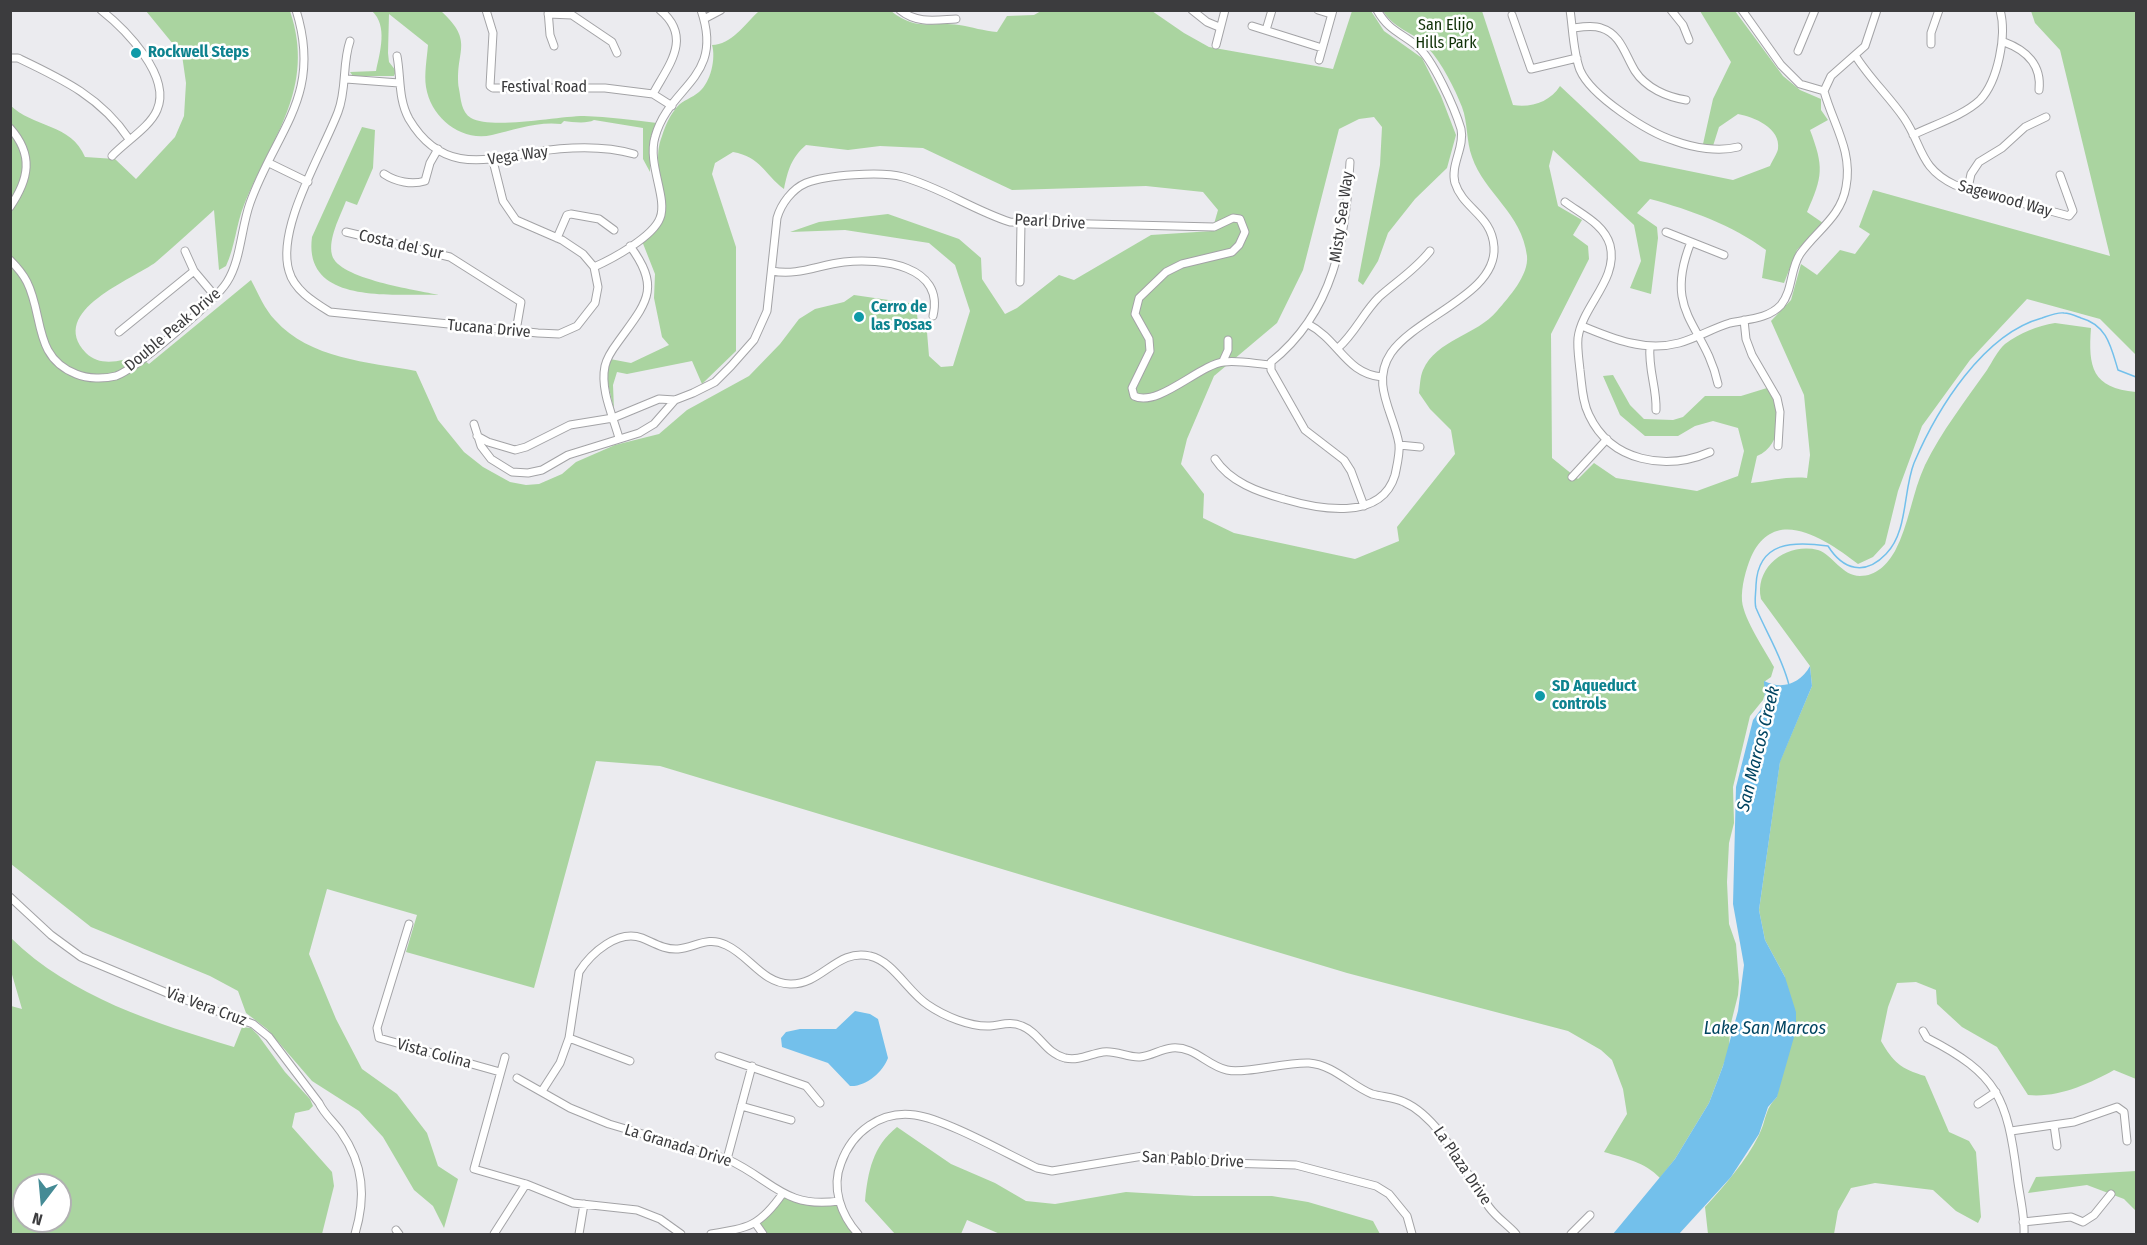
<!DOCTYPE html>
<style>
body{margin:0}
#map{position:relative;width:2147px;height:1245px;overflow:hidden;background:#ebebef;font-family:"Fira Sans Condensed",sans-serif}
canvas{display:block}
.frame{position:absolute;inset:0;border:12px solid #3c3c3e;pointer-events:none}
.north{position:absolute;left:12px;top:1173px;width:60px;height:60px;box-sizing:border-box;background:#fff;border:2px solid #b1b1b2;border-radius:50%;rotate:196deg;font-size:16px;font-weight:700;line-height:24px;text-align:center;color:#3c3c3e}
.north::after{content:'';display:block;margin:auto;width:21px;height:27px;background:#458b95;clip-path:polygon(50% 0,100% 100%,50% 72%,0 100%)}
</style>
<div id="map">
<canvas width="2147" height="1245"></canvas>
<div class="frame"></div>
<div class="north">N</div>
</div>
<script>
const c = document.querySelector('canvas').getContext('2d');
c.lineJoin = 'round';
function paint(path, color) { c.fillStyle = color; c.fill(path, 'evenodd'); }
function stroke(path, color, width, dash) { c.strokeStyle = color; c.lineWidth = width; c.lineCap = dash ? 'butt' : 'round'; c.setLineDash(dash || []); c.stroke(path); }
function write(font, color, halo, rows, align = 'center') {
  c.font = font + ' "Fira Sans Condensed",sans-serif'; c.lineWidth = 5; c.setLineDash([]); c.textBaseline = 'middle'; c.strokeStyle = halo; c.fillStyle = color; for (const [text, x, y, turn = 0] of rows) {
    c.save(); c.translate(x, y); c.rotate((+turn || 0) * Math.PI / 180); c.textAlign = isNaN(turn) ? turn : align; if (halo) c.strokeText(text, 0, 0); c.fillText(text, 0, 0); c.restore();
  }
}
paint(new Path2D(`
 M146,11h144c26,77 -18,126 -46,194 -8,20 -9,42 -18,61l-7,4 -5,-60c-19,17 -38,35 -58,52 -22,17 -110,49 -70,91 14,14 35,8 52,3l11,8 102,-84c7,13 14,30 24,40 35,39 93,42 141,51l22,49 26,32 19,15 27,15 16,3 13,-1 23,-10 14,-12 39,-17 44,-11 28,-24 62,-34 31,-32 19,-25 16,-10 29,-7 10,-7 62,9 2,20 9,8 2,24 12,11 12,-1 17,-55 -15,-46 -26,-22 -84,-13 -55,2 29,-10 69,-8 71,25 22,19 1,21 23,35 12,-6 42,-33 15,5 77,-45 61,-4 6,-21 -15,-18 -57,-6 -134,4 -89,-42 -43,-2 -32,4 -42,-5c-15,13 -18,25 -22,44 -20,-15 -23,-32 -51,-37l-18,11 -3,11 24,73v104l-34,33 -10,-23 -65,13 -10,-2 -4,13 1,25 -8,-35 4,-16 21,4 38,-18 -7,-8 -8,-39 1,-24 -13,-33c45,-35 4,-64 20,-105 3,-10 8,-21 15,-29 6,-7 15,-9 22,-15 12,-10 17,-34 13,-47 19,0 33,-21 46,-33l133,-1c27,21 38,10 68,14 13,2 25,6 38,7l10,-16 27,-1 7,-4h111l32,22 25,14 124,22 19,-58h19l13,20 38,27 19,38 15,39 -9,33 -32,31 -27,34 -10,28 -15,24 -5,-4 22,-116 2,-38 -8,-10 -15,2 -20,10 -36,141 -26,53 -63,53 -27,63 -6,25 23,30 -1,24 31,15 121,26 44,-18 -2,-14 58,-73 -4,-24 -21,-21 -11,-16c1,-7 1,-16 4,-23 13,-30 54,-35 74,-59 12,-14 32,-36 30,-55 -5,-43 -43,-63 -55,-99 -6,-16 -4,-34 -10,-50 -7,-18 -20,-44 -34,-59 -13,-16 -32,-17 -45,-37h99l31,94c18,3 37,-3 47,-19l80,75 93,19 37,-14c2,-5 7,-12 8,-17 3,-21 -24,-32 -40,-35l-19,13 -6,19 -10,-2 10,-45 18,-37 -31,-51h35l48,65 17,14 21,9v11l7,10 -18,10c14,37 13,46 -3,82l16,11 -26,27 -13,33 -22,-5 4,-28c-34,-25 -75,-40 -116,-51l-13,14 20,14 1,11 -7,56 -21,-6 11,-27 -7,-36 -81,-75 -4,16 9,40 24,14 -9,15 15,11 1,13 -38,75 1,124 26,21 16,-16 22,15 81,13 41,-15 6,-25 -6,-23 -25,-7 -18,5 -17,10h-33l-25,-21 -17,-39 10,-1 17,30 14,14 29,1 10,-3 22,-21h36l26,-8c14,20 17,57 -10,68l-6,27c19,-2 37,-7 56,-5l3,-23 -6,-60 -33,-74 20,-21 10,-36 16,11 23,-25 15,4 15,-20 -11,-7 14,-37 237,66 -50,-206 -25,-27 -4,-12h105v344l-36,-36 -73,-20 -57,61 -48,66 -24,65 -13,53 -12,13 -15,7c-30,-23 -83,-61 -107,-7 -5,12 -10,30 -9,44 2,19 23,49 32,66l-3,10 -7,5 3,5 -4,13 -13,16 -17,71 1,36 -5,20 -2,39 2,42 7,20 3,38 -1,13 -8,32 -1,23 -20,53 -34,56 -15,19c-15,-16 -36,-20 -56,-26l23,-38 -4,-25 -11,-29 -11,-10 -33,-19 -221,-58 -687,-207 -64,-5 -62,227 -128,-36 11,-37 -90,-26 -18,65 27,65 26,50 35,25 30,39 11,33 20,13 -14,49 -11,-22 -19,-16 -31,-53 -24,-26 -47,-30 -45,-52 -21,-16 -8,-22 -28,-15 -119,-49 -80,-63 -1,-759c22,22 62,19 75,52l30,2 21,20 39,-42 9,-21 2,-33 -4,-28z
 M372,11h69c35,32 13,40 18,78 2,10 2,23 12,29 21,12 87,-2 113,-2 25,1 49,4 73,7l-7,23v26l-7,-13v-31l-49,-8c-7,4 -22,2 -30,1l-3,3c-23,-3 -48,6 -69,11 -31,7 -61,-17 -66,-48 -2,-13 1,-29 2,-42l-39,-31 -1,39 1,9 7,9 -2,5h-41l-3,-4 26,-1c4,-19 12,-45 -4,-60z
 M362,127l13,3 -2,38 -16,37 -11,-4c-6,16 -18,37 -14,54 6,24 85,35 107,40 -45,-2 -136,11 -127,-58z
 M2055,323l36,5c-3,39 1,60 45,64v687l-22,-9c-25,14 -56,28 -86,25l-31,-48 -35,-20 -25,-23 -1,-14 -20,-8 -19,1 -9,24 -7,34c12,21 20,28 44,35l24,56 20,9 7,11 5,65 -3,6 -22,-12 -23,-21 -58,-7 -24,5 -13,23 -4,23h-126l-3,-27c20,-22 41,-46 54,-72 8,-16 5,-25 18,-38l8,-120 -20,-37 -6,-30 21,-149 32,-75 -2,-20 -49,-67c-7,-32 26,-57 57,-49 15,5 24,26 42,26 16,0 27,-11 35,-25 14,-26 17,-58 30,-86 16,-33 41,-65 62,-95 5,-8 11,-20 18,-26 15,-11 32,-18 50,-21z
 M11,938c60,59 144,85 223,109l8,-20 9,1 7,7 27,37 25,27 3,7 -4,4 -14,3 -3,14 40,45 2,14 -12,48h-311v-228l11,3 -11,-38zM24,1185h36v36h-36z
 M897,1127l54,37 44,19 31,18 29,3 71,-12 68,4h78l36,6 65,19 7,13h-380l-33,-14 -6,14h-66l-30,-33c3,-30 8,-55 32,-74z
 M2136,1171v40l-12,-12 -37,-14 -59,8 8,-16z
 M783,1193l10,6 46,2 20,33h-94l-9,-10z`), '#aad4a0');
paint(new Path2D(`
 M1810,666l2,20 -32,76 -21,148 6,30 20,37 11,35v18l-19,67 -9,10 -9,27 -28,43 -52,57h-66l62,-75 34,-56 14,-37 15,-55 6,-46 -11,-61 3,-117 17,-67 12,-16 -1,-23c18,9 36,3 46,-15z
 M855,1011l15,3 8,5 10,39c-5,14 -22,29 -38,28l-22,-23 -46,-16 -1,-9 5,-6 14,-3h36z`), '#73c0eb');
stroke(new Path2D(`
 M1789,685c-7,-28 -22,-51 -33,-77 -2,-6 0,-16 0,-23 2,-44 38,-44 72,-39 15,24 37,30 58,8 22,-22 17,-63 28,-91 23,-54 69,-129 128,-145 6,-2 15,-6 22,-5 6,0 12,3 17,5 26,7 30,29 37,52l18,7`), '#73c0eb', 1.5);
const minor = new Path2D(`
 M101,10c24,19 71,66 56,100 -7,17 -32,32 -45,46
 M486,10l7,23 -3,53 3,2h112l48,6 19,12
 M548,10l2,25 4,11
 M900,10c17,14 36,10 56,9
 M1192,10l15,12 12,5
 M1318,10l13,4
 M1570,10c3,19 3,42 10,60 11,26 67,62 95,71 19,7 44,11 63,6
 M1671,10l12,15 6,15
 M1742,10l39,55 19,19 24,7
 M548,14l24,1 40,27 5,11
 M1512,15l19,54 46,-11
 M704,19l17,-9
 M1252,26l70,22
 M1573,28c8,-1 20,-3 28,0 20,6 24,27 34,43 11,17 32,26 51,29
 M1266,30l6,-20
 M350,41c-8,23 -3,48 -12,71 -16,42 -62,116 -49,159 5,19 25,31 41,41l208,21 21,1 18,-8 18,-23 3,-16 -4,-20 -11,-13 -21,-14 -46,-20 -13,-19 -10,-40
 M2004,42c22,8 38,23 35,48
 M1931,44v-11l8,-23
 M1216,45l9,-35
 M1798,51l17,-41
 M1855,55c14,23 34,41 49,63 19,28 15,50 51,67l114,31 4,-5 -13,-36
 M397,56c4,21 1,43 12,63 32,54 74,42 125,33 32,-5 69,-7 100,2
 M10,58h8c44,21 83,39 111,81
 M1319,60l14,-50
 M346,79l53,4
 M1824,91l7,-15 34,-30 12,-36
 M653,94c14,-27 41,-56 7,-84
 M10,128c24,27 19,51 0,79
 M1913,135c20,-10 50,-19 67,-35 18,-19 27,-65 20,-90
 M1350,162c-4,76 -16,150 -79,200v8l34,60 39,30 7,11 13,35
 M269,163l39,19
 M384,174c12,8 28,11 41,7l5,-18 8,-14
 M1968,188l3,-14 8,-12 23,-14 23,-21 21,-10
 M1565,202c16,12 39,22 45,43 9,34 -28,61 -32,93 -1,10 1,22 2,32 2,15 2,31 9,45 22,47 77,56 121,37
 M346,232l104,25 71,45 -5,29
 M1666,232l58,23
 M557,238l10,-23 4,-1 28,5 15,11
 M1691,242c-29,72 14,82 27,142
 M185,251l9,20 21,25
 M10,260c7,7 13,14 17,22 17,34 6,75 49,92 12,5 28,5 40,2 20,-7 100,-76 111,-94 14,-22 14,-54 23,-79 26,-73 73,-107 46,-193
 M594,267c18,-8 59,-30 66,-49 8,-20 -13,-54 -5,-81 14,-52 70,-58 46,-127
 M772,271c26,5 46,-6 72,-9 37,-4 101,3 89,54
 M1020,282l1,-60
 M1744,320l2,19 6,16 25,43 3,14 -2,34
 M1308,324c31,16 38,50 74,53
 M1582,326c31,13 63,26 97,17 18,-5 34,-15 51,-20 18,-4 38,-4 51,-18 12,-15 9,-36 19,-51 16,-23 41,-37 46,-67 7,-36 -13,-63 -22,-96
 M119,332l75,-61
 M1650,346c-2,24 7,42 6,64
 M1338,348c17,-15 25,-35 41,-51 18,-16 36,-27 51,-46
 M1223,361l5,-11v-10
 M474,424l7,22 10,13 21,13 16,1 14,-3 26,-15 71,-22 15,-9 21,-24
 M477,436l11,6 27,8 11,-3 44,-22 43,-7 46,-19 16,1 18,-7 22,-11 16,-16 23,-26 13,-29 10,-93c4,-14 15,-29 29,-35 21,-8 75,-12 97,-6 37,10 70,33 107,45l204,5 19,-9 7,1 5,13 -6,13 -7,7 -50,12 -16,8 -27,26 -4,16 14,25 1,12 -18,37 2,8c24,12 66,-32 90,-34 14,-2 32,2 47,3
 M619,438c-6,-22 -19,-48 -14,-72 2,-9 7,-16 13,-24 28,-39 44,-53 12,-96
 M1399,445l21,2
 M1215,459c15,23 43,33 69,40 34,10 97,23 111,-24 2,-10 5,-21 4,-31 -5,-31 -29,-60 -8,-91 26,-37 106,-59 103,-106 -2,-32 -31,-38 -39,-64 -5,-18 10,-36 6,-54 -6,-20 -28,-70 -44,-83 -17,-14 -28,-15 -40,-36
 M1572,477l35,-38
 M10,897l41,38 30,22 91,38 81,29 16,13 50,66c5,11 15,19 22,29 23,33 25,65 14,102
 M409,924l-32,104 2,10 121,34
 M1923,1031l4,7c71,36 80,60 90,137 2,19 8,40 7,59
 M569,1038l61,23
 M719,1056l87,30 14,17
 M505,1057l-31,112 52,15 47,19 64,7 23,9 21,15
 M517,1078l53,30 39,16 118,35c46,21 57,50 112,42
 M542,1091l18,-28 9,-25 10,-66c12,-19 39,-43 63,-34 12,5 23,12 36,11 18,-2 30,-13 48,-4 24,11 36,38 64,39 32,1 47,-36 80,-28 23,5 38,36 58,49 16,11 42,22 62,21 11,-1 21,-5 32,0 18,7 23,27 43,32 14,3 25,-4 38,-6 13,-2 25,6 37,5 11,-1 21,-8 32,-9 23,-2 35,18 55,22 20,4 57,-8 82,-7 25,2 41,22 63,31 11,3 22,3 32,8 37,16 62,73 85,105 8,11 19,18 27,27
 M1978,1104l18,-12
 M741,1106l50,14
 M2054,1125l3,21
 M2011,1131l63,-9 43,-15 7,5 3,29
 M727,1159l25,-93
 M2023,1222l48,-5 12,5 11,-7 17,-21
 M756,1224l7,10
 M396,1230l3,4
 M494,1234l32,-50
 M579,1234l5,-30
 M711,1234c38,-6 49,-8 72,-41
 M858,1234c-17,-19 -27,-46 -17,-71 11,-31 40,-53 74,-48 30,4 92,39 122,53l15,3 91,-15 47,6 106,3 80,21 13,8 18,22 5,18
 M1571,1234l19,-19`);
stroke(minor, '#a3a3a6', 9);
stroke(minor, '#fff', 7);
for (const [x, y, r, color] of [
 [136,53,6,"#0f9aa8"],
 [859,317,6,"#0f9aa8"],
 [1540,696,6,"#0f9aa8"]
]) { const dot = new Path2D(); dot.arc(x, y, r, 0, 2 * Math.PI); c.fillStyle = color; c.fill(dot); stroke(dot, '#fff', 2); }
write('16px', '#113208', '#fff', [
 ["San Elijo",1446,26],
 ["Hills Park",1446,44]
]);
write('bold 16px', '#0d838f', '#fff', [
 ["Rockwell Steps",148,53],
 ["Cerro de",871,308],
 ["las Posas",871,326],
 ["SD Aqueduct",1552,687],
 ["controls",1552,705]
], 'left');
write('16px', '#3c3c3e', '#fff', [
 ["Festival Road",544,88],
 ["Vega Way",518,156,-8],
 ["Sagewood Way",2005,199,16],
 ["Misty Sea Way",1342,217,-82],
 ["Pearl Drive",1050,222,3],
 ["Costa del Sur",401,245,13],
 ["Tucana Drive",489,329,5],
 ["Double Peak Drive",173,330,-40],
 ["Via Vera Cruz",206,1007,20],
 ["Vista Colina",434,1054,15],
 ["La Granada Drive",678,1146,17],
 ["San Pablo Drive",1193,1160,3],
 ["La Plaza Drive",1462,1166,56]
]);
write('italic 18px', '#004461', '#fff', [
 ["San Marcos Creek",1759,749,-76],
 ["Lake San Marcos",1765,1029]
]);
</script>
